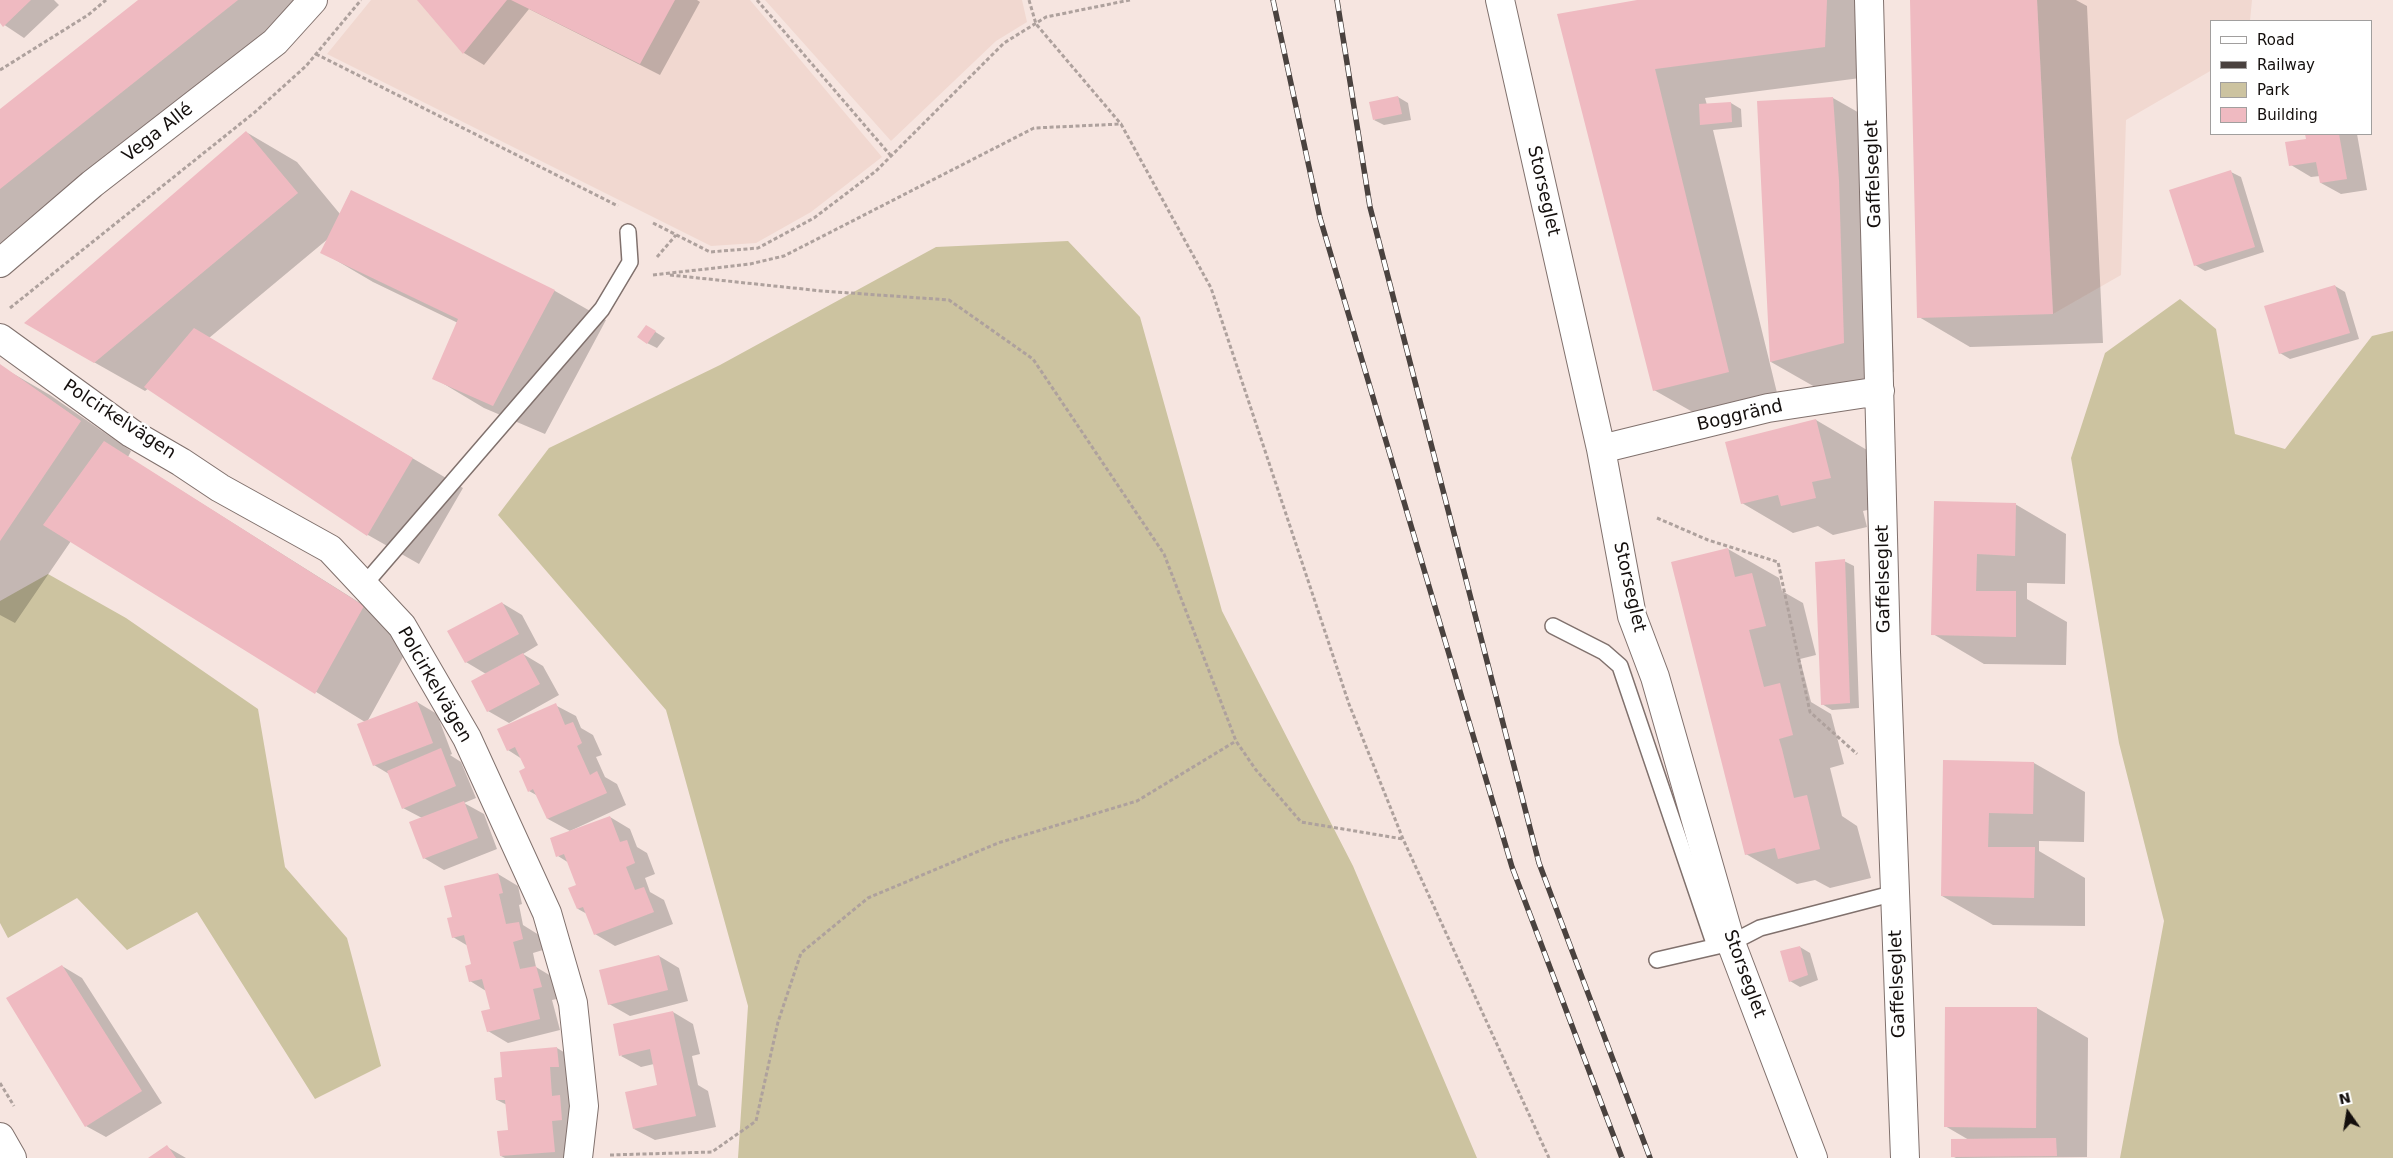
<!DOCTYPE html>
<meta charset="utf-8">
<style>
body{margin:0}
#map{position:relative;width:2393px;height:1158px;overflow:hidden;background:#f6e5e0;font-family:"DejaVu Sans",sans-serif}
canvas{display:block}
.legend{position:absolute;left:2210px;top:20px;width:162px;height:115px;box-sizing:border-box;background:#fff;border:1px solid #a19f9e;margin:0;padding:6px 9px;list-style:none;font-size:15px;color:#140f0d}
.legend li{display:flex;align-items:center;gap:10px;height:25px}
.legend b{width:25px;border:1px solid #a19f9e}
.north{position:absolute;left:2323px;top:1088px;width:50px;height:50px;-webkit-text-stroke:4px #fff;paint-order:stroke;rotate:347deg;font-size:14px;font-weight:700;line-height:20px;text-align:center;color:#140f0d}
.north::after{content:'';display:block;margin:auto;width:18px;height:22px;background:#140f0d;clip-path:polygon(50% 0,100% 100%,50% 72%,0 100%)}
</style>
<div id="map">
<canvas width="2393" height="1158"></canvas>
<ul class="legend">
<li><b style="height:6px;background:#fff"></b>Road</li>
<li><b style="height:6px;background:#4a423f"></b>Railway</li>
<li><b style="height:14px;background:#ccc3a0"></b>Park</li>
<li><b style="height:14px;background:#efbac1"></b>Building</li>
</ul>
<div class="north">N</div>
</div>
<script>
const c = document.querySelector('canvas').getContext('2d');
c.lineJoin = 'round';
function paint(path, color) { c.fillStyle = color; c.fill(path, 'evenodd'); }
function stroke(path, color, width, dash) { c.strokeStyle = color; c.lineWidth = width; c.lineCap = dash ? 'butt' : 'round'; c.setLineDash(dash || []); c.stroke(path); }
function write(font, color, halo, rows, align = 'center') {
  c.font = font + ' "DejaVu Sans",sans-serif'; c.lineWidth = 5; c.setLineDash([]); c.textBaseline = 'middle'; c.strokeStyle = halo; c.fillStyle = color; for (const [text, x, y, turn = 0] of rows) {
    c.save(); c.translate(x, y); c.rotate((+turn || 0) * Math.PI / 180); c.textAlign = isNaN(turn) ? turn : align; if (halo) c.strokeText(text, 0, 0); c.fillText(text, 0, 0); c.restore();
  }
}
paint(new Path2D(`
 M371,0h379l132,157 -71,55 -55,31 -45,3 -384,-192z
 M765,0h257l5,22 -31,19 -105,100z
 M2037,0h215l-2,21h-38v49l-86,50 -5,155 -68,39z`), '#f1d8d0');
paint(new Path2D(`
 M1068,241l72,76 82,294 131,255 124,292h-739l10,-152 -82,-296 -168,-195 51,-67 171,-83 216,-118z
 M2180,299l36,30 19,105 50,15 87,-113 21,-5v827h-273l44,-237 -45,-178 -48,-285 34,-105z
 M48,574l78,44 132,91 27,158 62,71 34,128 -66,33 -118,-187 -70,38 -50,-52 -69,40 -8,-15v-322z`), '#ccc3a0');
paint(new Path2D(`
 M0,0h54l5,5 -35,33 -24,-16z
 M140,0h186l-326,258v-148z
 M418,0h279l3,2 -40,73 -131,-66 -45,56 -20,-12z
 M1646,0h218l12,76 -171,22 2,7 24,-2 10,6 1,18 -29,3 66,271 -74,18 -51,-29z
 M1911,0h165l11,6 16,337 -133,4 -51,-30z
 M1398,97l10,6 3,17 -27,5 -10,-5z
 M1833,98l51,29 5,85 5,160 -72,19 -51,-29z
 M246,132l51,30 43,52 11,-23 204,100 51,29 -61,114 -61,-26 -50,-30 24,-55 -85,-41 -51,-30 7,-14 -120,100 254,150 -44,76 -51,-29 -219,-147 -4,3 -69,-39z
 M2306,134h51l10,56 -26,4 -20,-11 -1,-7 -9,1 -20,-12 16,-25z
 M2231,172l10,5 23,75 -59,19 -10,-6z
 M2335,286l10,6 14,47 -69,20 -10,-6z
 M646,326l19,12 -8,10 -10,-5z
 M0,366l50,29 81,56 -3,6 286,180 -47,85 50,-20 20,12 15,40 -2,1 11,7 15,36 -12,5 20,11 13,35 -53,21 -20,-12 -2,-40 -19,-10 -14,-34 -15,-9 -9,-43 -294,-181 -56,82 -15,-8z
 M1816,420l51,30 14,57 -18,4 4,16 -34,8 -15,-9 -25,7 -51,-30z
 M1935,502l80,2 51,30 -1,50 -38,-1v16l40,23 -1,43 -82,-1 -51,-30z
 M1728,549l51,29 3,13 21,12 13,52 -16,4 11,43 20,12 13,50 -14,4 12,48 15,10 14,52 -41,10 -15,-8 -18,4 -51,-30z
 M1844,561l10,5 5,142 -27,2 -10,-6z
 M502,603l20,12 16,30 -15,9 20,12 16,29 -50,28 -21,-12 -2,-37 -20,-12z
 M555,705l21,11 5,12 12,7 9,20 -6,2 9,20 12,7 9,21 -56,26 -22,-12 -10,-23 -9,-5 -3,-22 -4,-10 -14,-9z
 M1944,761l90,2 51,29 -1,50 -45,-1v10l46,27v48l-92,-1 -51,-29z
 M610,817l20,12 7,18 10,6 8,21 -10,4 5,14 14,8 9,24 -58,22 -20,-12 -8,-20 -9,-5 -1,-23 -8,-23 -11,-7z
 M498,874l20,12 4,18 -3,1 4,20 16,10 4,15 -10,3 3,14 20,12 5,19 -9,2 8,30 -52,13 -20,-12 3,-21 -5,-19 -16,-10 3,-16 -5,-19 -15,-9 1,-19z
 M1800,947l10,6 8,27 -18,7 -10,-6z
 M659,956l20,12 9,33 -58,15 -21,-12z
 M62,966l20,12 80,125 -56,34 -20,-11z
 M2037,1008l51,30 -1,119 -131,1 -4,-2 17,-16 -24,-14z
 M673,1012l20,12 7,30 -8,2 6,29 10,6 8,36 -61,13 -21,-11 25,-43 -5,-22 -13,3 -20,-11z
 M557,1048l20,12 -3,98h-69l-4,-2 8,-25 -2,-26 -10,-5 7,-22z
 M167,1147l19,11h-36z`), '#0003');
paint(new Path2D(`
 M0,0h31l-28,27 -3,-4z
 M138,0h100l-238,189v-80z
 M417,0h90l-44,54z
 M511,0h164l-35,64z
 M1637,0h190l-2,47 -170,22 74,303 -76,19 -96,-377z
 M1910,0h127l16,314 -136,4z
 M1398,96l4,18 -29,6 -4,-18z
 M1833,97l6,84 5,162 -74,19 -13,-261z
 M1731,102l1,20 -32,3 -1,-21z
 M246,131l52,62 -204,170 -70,-40z
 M2305,134h34l8,45 -27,4 -4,-21 -27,4 -4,-24 21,-3z
 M2231,170l24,77 -61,19 -25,-76z
 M351,190l204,100 -62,116 -61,-27 26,-60 -138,-66z
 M2335,285l15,48 -71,21 -15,-48z
 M646,325l10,6 -9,13 -10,-7z
 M194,328l219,130 -46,78 -223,-149z
 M0,364l81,57 -81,120z
 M1816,419l15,59 -19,4 4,16 -35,8 -3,-11 -37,9 -16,-62z
 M104,441l260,165 -49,88 -272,-169z
 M1934,501l82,2 -1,53 -38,-2 -1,37h40v46l-85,-2z
 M1728,548l7,29 17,-4 14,53 -17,4 15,57 16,-4 13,52 -14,4 3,10 12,49 13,-3 13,54 -42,10 -3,-11 -30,7 -74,-293z
 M1845,559l5,144 -29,2 -6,-143z
 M502,602l17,32 -54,29 -18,-32z
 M523,653l17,31 -53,28 -16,-31z
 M417,701l16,42 -60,23 -16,-42z
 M556,703l9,22 8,-3 9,21 -5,3 13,29 7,-4 10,22 -60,26 -14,-30 -5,3 -9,-21 6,-3 -10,-21 -8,4 -10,-22z
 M441,748l15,38 -54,23 -15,-38z
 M1943,760l91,2 -1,52 -44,-1 -1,34h47l-1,51 -93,-2z
 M464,801l14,37 -55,21 -14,-37z
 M610,816l10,26 7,-2 8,23 -9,4 9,23 9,-3 10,25 -60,23 -11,-28 -6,2 -9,-21 8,-3 -12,-31 -8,3 -6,-19z
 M498,873l5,20 -4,1 7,30 13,-2 4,17 -10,3 7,27 16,-3 6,21 -9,2 7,30 -53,13 -6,-21 9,-2 -8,-30 -13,3 -4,-16 6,-2 -7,-29 -12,3 -5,-20 5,-1 -8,-31z
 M1800,946l8,29 -19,7 -9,-31z
 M659,955l9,35 -60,15 -9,-35z
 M62,965l80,126 -57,36 -79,-129z
 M1945,1007h92l-1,121 -92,-1z
 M673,1011l23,105 -63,13 -8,-37 32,-7 -7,-36 -31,7 -6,-32z
 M557,1047l2,20h-9l2,29 8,-1 2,25 -10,1 3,31 -55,4 -3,-25 11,-1 -3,-30h-9l-2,-22 8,-1 -2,-25z
 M2056,1138l1,18 -106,1v-18z
 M167,1145l9,13h-28z`), '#efbac1');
const lane = new Path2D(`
 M363,586l239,-277 28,-47 -2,-30
 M1553,626l51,26 16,14 95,280
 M1657,960l74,-17 29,-15 135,-35`);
const street = new Path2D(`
 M1500,0l101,449 31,167 23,61 76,266 82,215
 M1869,0l17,652 19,506
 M0,263l92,-79 183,-142 38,-42
 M0,338l131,95 50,29 39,26 110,61 72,77 65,112 80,175 26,90 11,103 -6,52
 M1601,449l167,-41 112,-17
 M0,1137l12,21`);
stroke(lane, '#80716d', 18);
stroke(street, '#80716d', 30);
stroke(new Path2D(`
 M757,0l134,156
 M1029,0l7,24 85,100
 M316,54l302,152
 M0,70l88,-55 18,-15
 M653,223l57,29 48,-4 56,-30 62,-47 128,-128 42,-26 84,-17
 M657,257l19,-22
 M653,275l97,-11 34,-8 250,-128 87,-4 90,164 138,416 54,135 146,319
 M670,275l152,16 127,9 84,59 131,195 72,187 20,29 45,52 102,17
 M10,308l245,-196 51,-46 55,-66
 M1657,518l51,22 70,22 32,150 47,42
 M0,1083l14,23
 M610,1155l102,-3 44,-31 22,-99 23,-69 67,-55 130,-55 139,-42 99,-60`), '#aea19d', 3, [4, 2.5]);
stroke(lane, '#fff', 15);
stroke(street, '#fff', 28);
const rail = new Path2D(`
 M1273,0l47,218 192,649 110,291
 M1337,0l33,207 169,656 111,295`);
stroke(rail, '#4a423f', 5.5);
stroke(rail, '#fff', 4, [11]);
write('18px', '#140f0d', '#fff', [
 ["Vega Allé",158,133,-38],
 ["Gaffelseglet",1874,174,-92],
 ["Storseglet",1543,191,77],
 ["Boggränd",1740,416,-13],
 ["Polcirkelvägen",119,420,33],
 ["Gaffelseglet",1884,579,-91],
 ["Storseglet",1629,587,77],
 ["Polcirkelvägen",434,685,60],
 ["Storseglet",1744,974,70],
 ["Gaffelseglet",1898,984,-92]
]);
</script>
